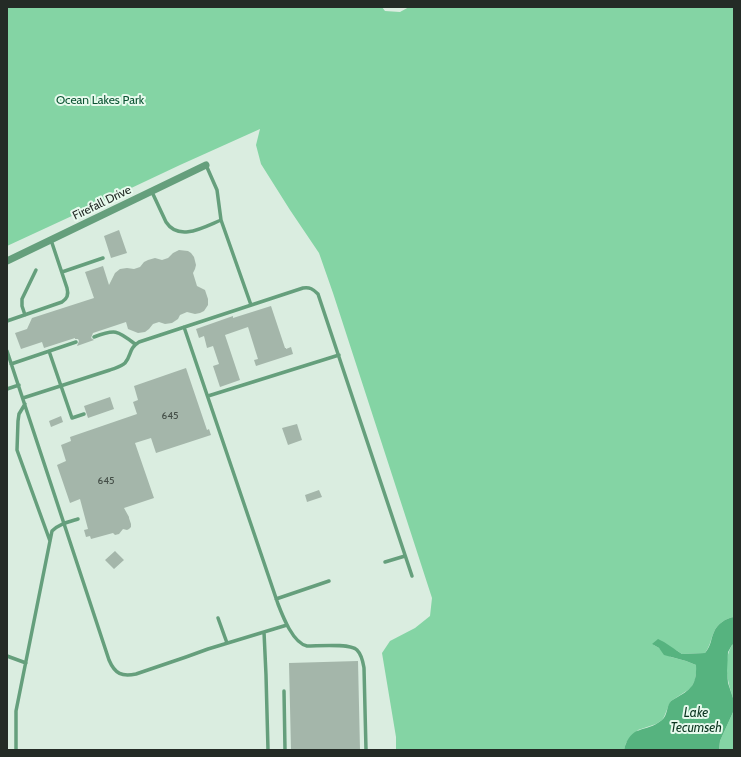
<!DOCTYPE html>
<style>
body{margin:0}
#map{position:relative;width:741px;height:757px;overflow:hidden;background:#daede0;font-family:Cabin,sans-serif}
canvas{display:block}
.frame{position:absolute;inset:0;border:8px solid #242b26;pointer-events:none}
</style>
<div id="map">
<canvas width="741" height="757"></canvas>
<div class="frame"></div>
</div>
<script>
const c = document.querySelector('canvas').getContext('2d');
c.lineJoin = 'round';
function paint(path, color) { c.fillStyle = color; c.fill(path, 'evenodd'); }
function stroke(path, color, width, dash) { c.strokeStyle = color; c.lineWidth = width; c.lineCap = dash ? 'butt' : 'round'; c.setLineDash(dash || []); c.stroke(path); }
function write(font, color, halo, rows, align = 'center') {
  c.font = font + ' Cabin,sans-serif'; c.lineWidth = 4; c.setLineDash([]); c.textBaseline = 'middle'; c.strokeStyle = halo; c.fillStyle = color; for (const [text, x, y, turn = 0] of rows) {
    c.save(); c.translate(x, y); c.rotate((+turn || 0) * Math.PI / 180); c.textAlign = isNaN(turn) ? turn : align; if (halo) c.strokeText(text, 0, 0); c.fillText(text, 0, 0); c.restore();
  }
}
paint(new Path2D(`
 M7,7h375l3,4 15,1 9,-5h325v610c-8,1 -17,7 -20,15 -4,9 -3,12 -9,21l-23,1 -6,-4 -24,-6 7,4 12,9 15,4 10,4v8l-1,7 -4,8 -20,13 -3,6 -4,10 -2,3 -6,4 -18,6 -12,13 -2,7h-228v-13l-14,-84 8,-12 25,-13 15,-12 2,-18 -99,-305 -14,-40 -29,-43 -29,-46 -5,-19 4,-16 -80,36 -106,50 -67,31z
 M734,644v57c-6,-18 -12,-39 -2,-56z
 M734,710v40h-15l1,-9z`), '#84d4a4');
paint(new Path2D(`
 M734,617v27l-2,1 -4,7 -1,19 1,12 6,18v9l-14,31 -1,9h-95c7,-27 21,-16 38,-30 6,-5 4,-13 9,-19 18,-11 26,-13 25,-36l-10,-4 -22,-6 -5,-7 -7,-4 6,-5 6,3 18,12 23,-1c7,-9 5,-12 9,-21 3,-8 12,-14 20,-15z`), '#56b37f');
paint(new Path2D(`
 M119,230l8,23 -16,5 -7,-22z
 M179,250l9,1 3,2 3,4 2,8 -1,4 -2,4 4,13 8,4 3,9v6l-4,6 -4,2 -5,1 -8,-2 -7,3 -2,4 -6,4 -7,1 -6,-2 -6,2 -4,5 -4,3 -7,1 -10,-4 -2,-7 -33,11 -2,5 3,2 -17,6 2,-5 -1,-2h-3v-1l-31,10 -2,-6 -21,7 -6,-16 12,-4 5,-11 62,-20 -9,-26 18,-6 6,19 6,-12 5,-4 7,-1 7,1 6,-2 4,-5 4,-2 7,-2 7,2 6,-2 5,-5z
 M271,306l14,42h1v1l5,-2 2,7 -37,12 -2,-6 4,-1 -10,-32 -23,8 15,45 -20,7 -7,-21 6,-2 -6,-18 -6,2 -3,-12 -5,2 -3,-9 37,-13v2z
 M186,368l21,62 2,-1 2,6 -55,18 -5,-15 -16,5 19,55 -30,10 5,9v1l2,6v3l-2,2 -2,1 -4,-1 -4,5 -4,1 -2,-2 -22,6 -1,-3 -4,1 -2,-7 4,-1 -8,-30 -10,4 -13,-38 9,-4 -5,-16 10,-4 -1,-4 67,-23 -4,-12 5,-2 -4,-14z
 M110,397l4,12 -26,9 -4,-12z
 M61,416l2,6 -12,5 -2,-6z
 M297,424l5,16 -14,5 -6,-17z
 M319,490l3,7 -15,5 -2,-7z
 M115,551l9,9 -10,9 -9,-9z
 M358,661l2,89h-69l-2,-87z`), '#a4b6aa');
stroke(new Path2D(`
 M152,192l14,30c13,20 38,5 55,-2l-4,-30 -11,-25
 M221,220l30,85
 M62,272l41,-14
 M25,315l-3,-9v-7l14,-29
 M7,321l55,-19c5,-3 7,-7 5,-14l-16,-48
 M184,327l94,277c5,13 15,39 29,42 12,0 43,-3 50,4 5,5 6,12 7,18l2,82
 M94,337c21,-8 23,-7 41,7
 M7,351l102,309c6,14 13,17 27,14l50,-17 22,-8 79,-24
 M49,351l23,67 12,-4
 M11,364l65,-22
 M7,389l12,-4
 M208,396l131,-41
 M23,398l87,-28c5,-2 11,-3 15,-7 7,-8 3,-14 14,-21l164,-54c7,-1 10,1 15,6l94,282
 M25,404l-6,10 -1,7 -1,29 33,91
 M385,562l20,-6
 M276,599l53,-18
 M218,618l9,25
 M264,632l2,43 2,75
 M7,656l19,7
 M284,691l1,59
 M16,750v-39l36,-180c7,-7 16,-9 26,-12`), '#659f7c', 3.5);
stroke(new Path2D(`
 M7,261l199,-96`), '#659f7c', 7);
write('10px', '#444e47', null, [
 ["645",170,416],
 ["645",106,481]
]);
write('12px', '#0b5433', '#e7faed', [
 ["Ocean Lakes Park",100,100]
]);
write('12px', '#242b26', '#e7faed', [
 ["Firefall Drive",102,203,-26]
]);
write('italic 13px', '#0c3520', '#e7faed', [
 ["Lake",696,713],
 ["Tecumseh",696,728]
]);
</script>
